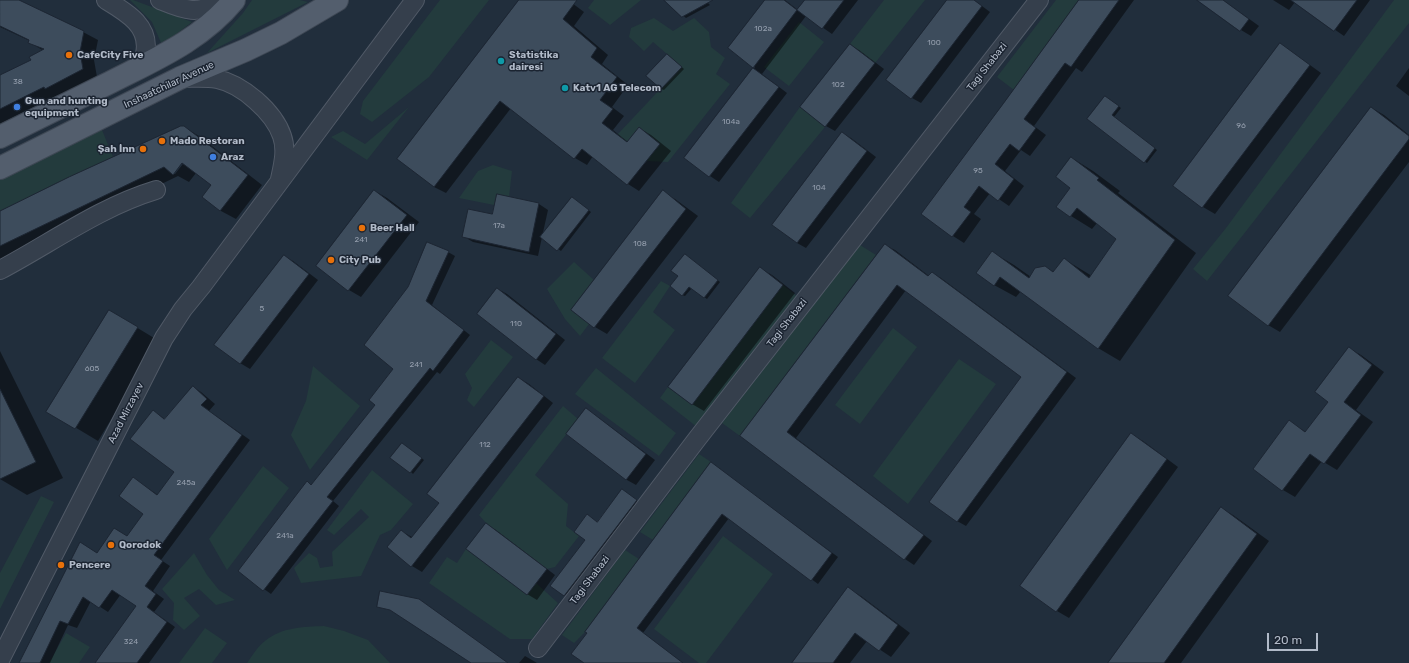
<!DOCTYPE html>
<meta charset="utf-8">
<style>
body{margin:0}
#map{position:relative;width:1409px;height:663px;overflow:hidden;background:#212e3c;font-family:Rubik,sans-serif}
canvas{display:block}
.scale{position:absolute;left:1267px;top:633px;width:51px;height:18px;box-sizing:border-box;border:2px solid #b1bac8;border-top:0;padding-left:5px;font-size:12px;line-height:14px;white-space:nowrap;color:#b1bac8;-webkit-text-stroke:3px #1b2431;paint-order:stroke}
</style>
<div id="map">
<canvas width="1409" height="663"></canvas>
<div class="scale">20 m</div>
</div>
<script>
const c = document.querySelector('canvas').getContext('2d');
c.lineJoin = 'round';
function paint(path, color) { c.fillStyle = color; c.fill(path, 'evenodd'); }
function stroke(path, color, width, dash) { c.strokeStyle = color; c.lineWidth = width; c.lineCap = dash ? 'butt' : 'round'; c.setLineDash(dash || []); c.stroke(path); }
function write(font, color, halo, rows, align = 'center') {
  c.font = font + ' Rubik,sans-serif'; c.lineWidth = 3; c.setLineDash([]); c.textBaseline = 'middle'; c.strokeStyle = halo; c.fillStyle = color; for (const [text, x, y, turn = 0] of rows) {
    c.save(); c.translate(x, y); c.rotate((+turn || 0) * Math.PI / 180); c.textAlign = isNaN(turn) ? turn : align; if (halo) c.strokeText(text, 0, 0); c.fillText(text, 0, 0); c.restore();
  }
}
paint(new Path2D(`
 M130,0h3l59,22 -30,23 -10,-23z
 M252,0h48l8,2 -101,51 36,-40z
 M440,0h49l-60,77 -57,45 -12,-8 3,-13z
 M594,0h47l-31,25 -22,-17z
 M884,0h41l-50,63 -25,-19z
 M1056,0h23l-65,90 -17,-13z
 M1394,0h15v23l-202,258 -14,-12 33,-41z
 M654,18l19,13 21,-13 15,14 2,15 14,11 -9,16 14,10 -62,78 -22,-1 14,-17 -21,-17 -12,15 -10,-7 64,-68 -14,-13 -14,-12 -9,9 -15,-14 2,-9z
 M799,22l25,20 -35,44 -25,-19z
 M409,107l-42,53 -36,-23 12,-6 22,13z
 M800,107l25,20 -75,91 -19,-15z
 M102,130l11,27 -113,54v-32z
 M493,165l19,6 -3,26 -15,8 -35,-7 19,-27z
 M860,245l16,10 -136,181 -18,-13z
 M574,262l20,18 -23,30 18,14 -9,12 -15,-17 -18,-30z
 M661,281l9,5 -17,26 22,18 -40,53 -33,-25z
 M783,285l15,12 -101,130 -37,-29 8,-11 24,18z
 M893,328l24,19 -57,77 -25,-19z
 M491,340l22,17 -39,50 -7,-7 5,-12 -7,-14z
 M959,359l37,25 -88,120 -35,-28z
 M313,366l47,40 -50,64 -19,-35 15,-34z
 M596,368l80,65 -17,23 -84,-62z
 M563,406l15,13 -43,56 33,29 -2,22 13,10 -24,31 -8,2 -61,-46 -7,-8z
 M699,454l12,8 -58,78 -13,-8z
 M263,466l26,22 -62,82 -18,-31z
 M372,470l41,34 -22,26 -11,5 -19,41 -60,7 -7,-15 15,-15 8,5 3,10 13,-2 -1,-14 37,-35 -8,-8 -27,26 -7,-5z
 M41,496l13,6 -54,107v-36z
 M723,536l50,38 -67,89h-7l-45,-34z
 M466,549l61,46 9,-12 22,20 -26,36h-22l-81,-56 18,-26 10,6z
 M625,550l14,9 -54,73 -11,11 -12,-8z
 M194,553l13,22 12,15 16,10 -19,5 -17,-16 -15,9 16,18 -16,14 -11,-10 1,-17 -12,-14z
 M324,626l20,5 24,9 22,23h-143c5,-7 11,-17 18,-22 17,-14 38,-14 59,-15z
 M205,628l22,15 -15,20h-33z
 M66,633l24,14 -11,16h-30z`), '#233b3d');
paint(new Path2D(`
 M0,0h17l66,32 15,8 -4,20 3,17 -37,19 -2,-1 -58,29v-48l32,-16 12,-9 -15,-9 1,-1 -30,-14z
 M520,0h48l16,12 -10,14 34,29 -6,9 26,21 -16,22 12,9 -11,14 15,12 11,-14 12,7 20,16 -32,40 -11,-7 -35,-28 -6,9 -12,-7 -64,-50 -65,85 -12,-6 -36,-28z
 M665,0h40l5,5 -24,13z
 M766,0h19l13,10 8,-10h52l-26,34 -26,-18 -44,58 25,19 -68,89 -9,-6 -25,-19 70,-90 -26,-19z
 M948,0h26l16,12 -69,91 -9,-5z
 M1080,0h54l-52,72 -6,-4 -42,58 12,9 -16,21 -9,-6 -16,21 19,15 -15,20 -19,-13 -16,21 7,5 -17,24 -11,-7 -31,-23z
 M1199,0h24l36,26 -8,10 -10,-6z
 M1273,0h97l-26,36 -49,-34 -6,8z
 M850,45l9,5 25,19 -49,62 -9,-5z
 M1280,45l12,7 29,21 -106,141 -12,-7 -29,-21z
 M668,55l16,14 -20,21 -3,-1z
 M1409,68v28l-13,-10z
 M1108,98l13,10 -7,9 43,33 -10,13 -59,-44z
 M1372,108l12,7 25,20v27l-129,170 -12,-7z
 M184,127l15,9 63,49 -26,34 -15,-8 -18,-14 9,-12 -16,-12 -7,9 -11,-6 -178,86v-49zM184,158l2,2 -11,14h-3z
 M842,133l9,5 25,19 -70,91 -9,-5z
 M1072,158l21,13 27,20 -2,2 78,60 -76,108 -22,-13 -77,-57 -5,6 -22,-12 -2,-33 22,13 17,12 14,-10 9,5 10,-13 28,17 26,-37 -21,-16 -5,6 -21,-13z
 M375,191l12,7 32,24 -58,75 -12,-7z
 M663,192l12,7 23,17 -91,118 -12,-7 -23,-17z
 M575,200l16,12 -30,39 -19,-14 -4,19 -65,-14 -10,-6 30,-21 46,-11 9,6 -6,27z
 M885,245l10,5 34,26 3,-3 9,5 135,100 -110,148 -9,-5 66,-145 -117,-86 -110,148 136,103 -18,24 -9,-6 -163,-123z
 M448,252l7,4 -23,49 38,30 -30,39 -3,-2 -104,129 6,5 -68,88 -32,-23 69,-88 4,2 65,-80z
 M284,256l9,5 25,19 -68,89 -10,-6z
 M688,257l32,25 -13,17 -15,-11 -7,8 -3,-1 -3,-19z
 M760,268l12,7 23,18 -91,118 -12,-7z
 M498,289l9,5 58,46 -20,25 -9,-6z
 M131,324l28,17 -61,100 -50,-30z
 M1349,348l12,7 23,17 -28,38 17,12 -36,48 -15,-9 -27,36 -12,-7 7,-68 16,10 23,-31z
 M0,351l63,127 -36,17 -27,-16z
 M519,378l10,6 24,19 -131,169 -10,-6 -24,-19 13,-16 11,6 28,-34z
 M193,387l8,5 14,12 -6,7 41,29 -89,120 9,6 -17,25 11,8 -10,13 21,15 -26,36h-53l42,-58 -17,-11 -13,18 -17,-11 -14,27 -9,-3 -18,38h-29l60,-120 17,11 29,-17 17,-23 -10,-35 24,16 17,-23 -22,-61 12,8z
 M586,409l9,6 60,45 -19,25 -9,-5 -60,-46z
 M1131,434l12,7 35,26 -109,151 -12,-7 -36,-25z
 M405,446l19,14 -11,14 -2,-2z
 M718,468l120,89 -20,27 -89,-66 -86,115 40,30h-98z
 M625,492l14,11 -71,94 -16,-12 46,-62z
 M1221,508l12,7 36,26 -88,122h-63z
 M486,524l10,6 59,45 -18,25 -10,-6z
 M849,589l12,7 49,37 -19,24 -24,-16 -17,22h-57z
 M525,656l7,4 5,3h-18z`), '#0007');
const building = new Path2D(`
 M0,0h19l65,31 -4,21 3,17 -38,20 -1,-2 -44,22v-34l31,-15 -2,-3 15,-8 -16,-6 1,-3 -29,-14z
 M519,0h58l-14,19 34,29 -6,9 26,20 -17,23 13,9 -11,14 25,19 12,-15 21,17 -33,41 -45,-36 -8,10 -74,-58 -66,86 -37,-28z
 M664,0h49l-31,17z
 M765,0h19l13,10 -44,58 -25,-20z
 M805,0h39l-22,29 -25,-19z
 M947,0h27l8,6 -71,93 -25,-19z
 M1079,0h40l-48,67 -6,-4 -41,56 12,9 -17,23 -9,-7 -15,20 19,15 -16,22 -19,-15 -15,21 7,5 -19,25 -31,-23 82,-110z
 M1197,0h26l26,19 -9,12z
 M1291,0h66l-23,31z
 M1280,43l30,22 -108,143 -29,-22z
 M850,44l25,19 -50,64 -25,-20z
 M667,54l15,13 -21,22 -15,-13z
 M753,68l26,19 -70,90 -25,-19z
 M1105,96l14,10 -7,9 43,33 -11,15 -57,-44z
 M1371,107l38,29v3l-141,187 -40,-30z
 M181,126h3l64,49 -28,36 -18,-14 9,-12 -29,-22 -9,12 -9,-8 -164,79v-35l69,-34z
 M842,132l25,19 -70,92 -25,-18z
 M1071,157l28,21 -2,2 78,60 -77,109 -98,-72 -6,9 -18,-13 16,-22 37,27 6,-10 10,-2 8,6 11,-14 25,20 27,-39 -39,-31 -7,9 -14,-10 14,-19 -14,-11z
 M374,190l33,25 -59,76 -32,-25z
 M663,190l23,19 -92,119 -23,-18z
 M497,194l42,9 -10,49 -67,-15 6,-28 24,5z
 M572,197l17,13 -32,41 -17,-14z
 M427,242l22,9 -23,50 38,29 -31,41 -3,-3 -103,129 6,4 -70,90 -25,-20 69,-90 4,4 64,-80 -6,-5 24,-31 -29,-24 44,-58z
 M885,244l43,32 4,-4 135,100 -110,150 -28,-20 92,-125 -124,-92 -110,147 137,103 -20,25 -164,-124z
 M685,254l33,26 -14,18 -15,-11 -7,9 -12,-10 8,-10 -7,-5z
 M284,255l25,19 -69,90 -26,-19z
 M760,267l23,18 -91,120 -24,-18z
 M497,288l59,46 -20,26 -59,-46z
 M109,310l29,17 -63,102 -29,-17z
 M1349,347l23,18 -28,37 17,13 -37,49 -14,-10 -28,37 -29,-22 36,-49 16,12 23,-30 -13,-10z
 M518,377l26,19 -133,171 -24,-20 14,-17 10,8 28,-35 -12,-9z
 M193,386l14,13 -6,6 41,30 -88,120 9,6 -18,25 11,8 -9,13 20,15 -30,41h-42l41,-57 -24,-16 -13,18 -16,-11 -15,27 -8,-3 -20,42h-21l61,-121 17,11 17,-25 13,8 16,-22 -24,-18 14,-19 24,18 17,-23 -44,-33 23,-29 11,9z
 M0,389l36,73 -36,17z
 M586,408l60,46 -20,26 -60,-46z
 M1131,433l36,26 -111,153 -36,-26z
 M402,443l20,15 -12,15 -20,-15z
 M711,462l121,91 -21,28 -89,-67 -85,114 46,35h-99l-13,-9 16,-21 -2,-1z
 M622,489l15,11 -73,96 -14,-10 35,-46 -11,-8 13,-18 10,8z
 M1221,507l36,27 -93,129h-56z
 M486,523l61,46 -20,26 -61,-46z
 M848,587l50,38 -19,26 -24,-18 -22,30h-41z
 M380,591l39,8 89,64h-37l-81,-53 -13,-3z`);
paint(building, '#3d4c5c');
stroke(building, '#1d2633', 1);
const minor = new Path2D(`
 M106,0c20,12 45,26 39,54 -1,5 -5,10 -7,15
 M160,0c22,9 39,17 59,0
 M183,78c11,0 23,-1 34,1 25,5 57,33 65,57 5,14 1,29 -2,43
 M0,270c51,-27 100,-63 156,-80
 M538,648l159,-209 342,-439
 M0,660l164,-322 19,-29 18,-22 214,-287`);
const major = new Path2D(`
 M0,137c37,-18 74,-37 111,-55 45,-23 90,-42 123,-82
 M0,168l180,-90 66,-28 35,-17 56,-33`);
stroke(minor, '#515a67', 20);
stroke(major, '#3f4855', 24);
stroke(minor, '#353f4c', 18);
stroke(major, '#535e6d', 22);
for (const [x, y, r, color] of [
 [69,55,4,"#e8710a"],
 [501,61,4,"#0f9aa8"],
 [565,88,4,"#0f9aa8"],
 [17,107,4,"#3f7fe0"],
 [162,141,4,"#e8710a"],
 [143,149,4,"#e8710a"],
 [213,157,4,"#3f7fe0"],
 [362,228,4,"#e8710a"],
 [331,260,4,"#e8710a"],
 [111,545,4,"#e8710a"],
 [61,565,4,"#e8710a"]
]) { const dot = new Path2D(); dot.arc(x, y, r, 0, 2 * Math.PI); c.fillStyle = color; c.fill(dot); stroke(dot, '#1b2431', 1.5); }
write('8px', '#949ead', null, [
 ["102а",763,29],
 ["100",934,43],
 ["38",18,82],
 ["102",838,85],
 ["104а",731,122],
 ["96",1241,126],
 ["95",978,171],
 ["104",819,188],
 ["17a",499,226],
 ["241",361,240],
 ["108",640,244],
 ["5",262,309],
 ["110",516,324],
 ["241",416,365],
 ["605",92,369],
 ["112",485,445],
 ["245a",186,483],
 ["241a",285,536],
 ["324",131,642]
]);
write('bold 10px', '#b1bac8', '#1b2431', [
 ["CafeCity Five",77,55],
 ["Statistika",509,55],
 ["dairesi",509,67],
 ["Katv1 AG Telecom",573,88],
 ["Gun and hunting",25,101],
 ["equipment",25,113],
 ["Mado Restoran",170,141],
 ["Şah İnn",135,149,"right"],
 ["Araz",221,157],
 ["Beer Hall",370,228],
 ["City Pub",339,260],
 ["Qorodok",119,545],
 ["Pencere",69,565]
], 'left');
write('10px', '#b1bac8', '#1b2431', [
 ["Tagi Shabazi",987,67,-52],
 ["Inshaatchilar Avenue",169,85,-25],
 ["Tagi Shabazi",787,323,-52],
 ["Azad Mirzayev",126,413,-63],
 ["Tagi Shabazi",590,580,-53]
]);
</script>
